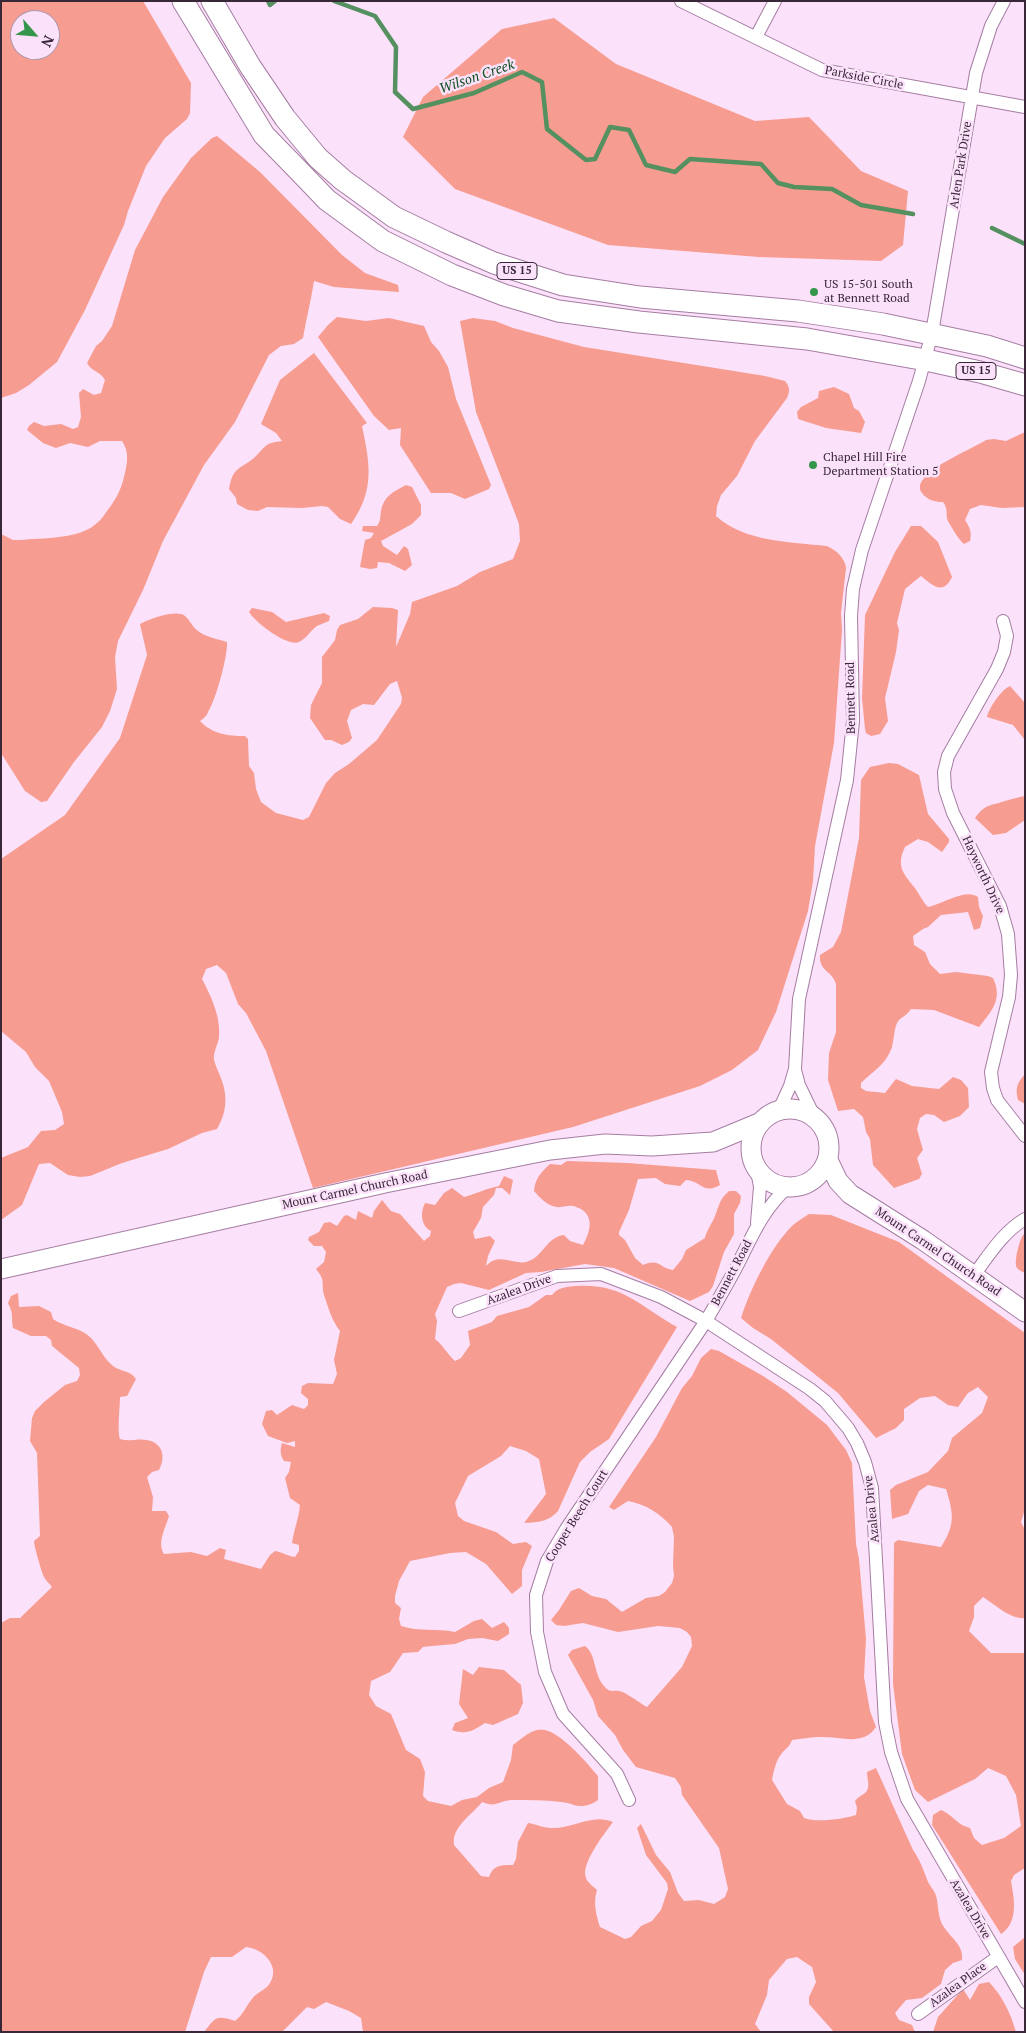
<!DOCTYPE html>
<style>
body{margin:0}
#map{position:relative;width:1026px;height:2033px;overflow:hidden;background:#fce1fa;font-family:"PT Serif",serif}
canvas{display:block}
.frame{position:absolute;inset:0;border:2px solid #372737;pointer-events:none}
.north{position:absolute;left:10px;top:10px;width:50px;height:50px;box-sizing:border-box;background:#fce1fa;border:1px solid #ad97ac;border-radius:50%;rotate:117deg;font-size:14px;font-weight:700;line-height:20px;text-align:center;color:#372737}
.north::after{content:'';display:block;margin:auto;width:18px;height:22px;background:#33964b;clip-path:polygon(50% 0,100% 100%,50% 72%,0 100%)}
</style>
<div id="map">
<canvas width="1026" height="2033"></canvas>
<div class="frame"></div>
<div class="north">N</div>
</div>
<script>
const c = document.querySelector('canvas').getContext('2d');
c.lineJoin = 'round';
function paint(path, color) { c.fillStyle = color; c.fill(path, 'evenodd'); }
function stroke(path, color, width, dash) { c.strokeStyle = color; c.lineWidth = width; c.lineCap = dash ? 'butt' : 'round'; c.setLineDash(dash || []); c.stroke(path); }
function write(font, color, halo, rows, align = 'center') {
  c.font = font + ' "PT Serif",serif'; c.lineWidth = 5; c.setLineDash([]); c.textBaseline = 'middle'; c.strokeStyle = halo; c.fillStyle = color; for (const [text, x, y, turn = 0] of rows) {
    c.save(); c.translate(x, y); c.rotate((+turn || 0) * Math.PI / 180); c.textAlign = isNaN(turn) ? turn : align; if (halo) c.strokeText(text, 0, 0); c.fillText(text, 0, 0); c.restore();
  }
}
paint(new Path2D(`
 M1,1h142l48,82 -1,30 -3,6 -22,19 -19,28 -18,45 -4,14 -39,85 -28,52 -28,23 -13,8 -15,5zM20,20h30v30h-30z
 M554,18l62,46 139,57 54,-4 52,54 47,20 -5,54 -22,16 -122,-4 -151,-12 -153,-56 -52,-52 20,-40 79,-68z
 M217,136l43,36 82,83 23,18 33,12 1,7 -65,-5 -20,-6c-3,20 -8,38 -11,57l-9,6 -13,2 -12,9 -34,67 -31,43 -41,76 -20,49 -25,51 -3,16 2,32 -7,22 -8,16 -28,35 -27,39 -6,1 -16,-11 -24,-38v-219l12,6h7c22,-2 61,-1 77,-17 4,-3 7,-8 10,-12 8,-10 14,-21 17,-34 3,-13 6,-24 -2,-36h-22l-12,6 -18,-4 -14,5 -13,-5 -16,-13 2,-4 5,-4 10,4 17,-2 12,5 5,-2 3,-10 -2,-24 4,-4 11,6 7,-2 4,-13c-5,-9 -13,-8 -18,-17l9,-17 6,-5 10,-15 23,-76 28,-53 28,-39 21,-20z
 M337,317l29,4 23,-3 35,8 7,16 8,9 9,16 8,32 31,76 4,10 -2,4 -24,10 -14,-6h-20l-31,-48 1,-17 -12,2 -15,-14 -56,-79 10,-12z
 M473,318l22,3 18,7 71,19 181,29 20,5c5,6 5,10 2,17l-32,43 -18,35 -16,19 -4,11 -1,10c28,26 75,26 111,30 9,4 18,12 19,22l-5,45 1,17 -8,113 -19,103 -2,35 -5,30 -32,101 -18,38 -26,20 -32,16 -127,41 -260,61 -47,-137 -20,-38 -8,-9 -12,-31 -9,-8 -11,4 -4,10c9,17 19,38 17,58 -1,8 -6,15 -5,23 2,8 6,14 8,21 6,17 4,33 -5,48l-15,4 -34,16 -46,14 -32,13 -10,1 -12,-2 -18,-12 -11,1 -17,41 -21,15v-62l27,-11 13,-16 14,-1 9,-6 -2,-12 -13,-31 -14,-14 -9,-15 -25,-21v-172l64,-44 55,-77 27,-83 -7,-31c9,-5 37,-15 45,-8 6,5 8,13 16,17 8,5 17,6 26,9 1,13 -11,58 -19,70 -1,4 -5,7 -8,9 12,13 28,15 45,15l3,3 1,27 5,7 2,16 5,13 15,11 27,7 6,-3 17,-34 9,-10 14,-9 28,-24 24,-36 1,-6 -5,-17 -7,3 -16,21 -11,-1 -12,6 -4,11 5,17 -3,4 -7,3 -11,-5h-6l-15,-22 1,-13 11,-22v-26l13,-17 2,-10 3,-5 18,-6 15,-12 19,1 6,2 -2,37 14,-33 2,-12 45,-16 23,-14 33,-13 7,-18 -1,-17 -43,-112 -16,-91z
 M314,353l53,70 -5,3c8,38 13,64 -11,98l-11,-5 -12,-12 -6,-1 -20,2 -35,-1 -9,4 -10,-1 -11,-6 -1,-6 -7,-9c4,-24 12,-19 27,-33 11,-11 9,-13 26,-15l-6,-8 -15,-9 19,-44z
 M834,387l15,7 5,14 5,3 6,11 -4,11 -35,-5 -28,-9 -1,-7 4,-5 17,-9 1,-7z
 M1025,432v75l-23,1 -21,-3 -11,4 -5,11c5,8 7,12 5,21l-6,3c-6,-5 -12,-16 -16,-23 -3,-6 1,-11 -5,-19 -8,0 -16,-2 -21,-9 -14,-19 51,-44 64,-53l8,-1 12,2z
 M406,485l6,2 9,18v10l-9,9 -31,17 2,5 14,9 7,-9 4,3 4,16 -7,6 -16,-8 -11,-1 -1,6 -7,1 -10,-2 5,-27 6,-2 3,-5 -12,-2 1,-5h14c4,-5 3,-9 4,-15 3,-15 12,-19 25,-26z
 M911,526h10l17,16 14,35c-9,19 -20,8 -31,-1l-16,13 -8,34 2,7 -3,22 -11,46 3,23 -8,13 -9,2 -5,-3 -1,-4 -3,-31 3,-83 30,-63z
 M252,608l20,4 14,10 38,-9 6,3 -1,5c-4,2 -8,3 -12,5 -6,4 -11,13 -18,16 -12,5 -44,-20 -50,-30z
 M1010,686l15,17v37l-12,-15 -26,-8c2,-9 14,-27 23,-31z
 M889,763l9,1 21,11 9,39 21,25v3l-7,10 -14,-10 -10,-3 -13,8c-9,19 -2,26 9,40 5,6 8,14 14,20 15,-3 37,-19 50,-10l1,10 4,9 -3,12 -6,2 -6,-18 -27,3 -13,12 -5,2 -10,7 1,9 11,7 5,12 10,10 16,-2 32,4 5,2c10,21 -1,33 -14,49l-45,-17 -23,-1c-4,7 -11,8 -14,14 -3,7 -3,16 -5,24 -7,19 -18,23 -31,36v5l5,3 19,2 11,-14 16,7 27,3 14,-12 8,3 7,8 1,19 -9,9 -16,6 -10,-7 -8,-1 -6,4 -3,11 6,21 -6,8 5,16 -3,5 -25,9 -21,-23 -3,-26 -4,-7 -3,-15 -9,-8 -16,2 -10,-31 1,-27 7,-21v-48c-4,-14 -17,-12 -16,-29l13,-8 8,-15 18,-94 2,-58 9,-13z
 M1025,796v24l-19,13 -13,2 -18,-17c11,-15 16,-12 30,-17 7,-2 13,-4 20,-5z
 M1025,1074v30l-7,-4c-3,-12 -1,-17 7,-26z
 M567,1161l61,2 88,7 4,15c-18,10 -18,-4 -34,-5l-6,6 -15,-2 -9,-6 -18,1 -9,31 -10,22v3l6,5 10,18 8,7c17,-7 16,3 30,5l9,-11 4,-9 19,-12c2,-9 7,-14 10,-22 5,-12 4,-16 14,-25h7l5,5 -1,7 -6,11v20l-10,18 -11,34 -4,6 -19,9 -76,-33 -29,-4 -44,8 -15,1 -37,17 -28,-7 -7,1 -7,3 -12,27 2,7 -2,18c8,6 12,15 20,22l6,-3 9,-13 -2,-14 24,-9 5,-6 32,-9 17,-12h6c7,-8 13,-8 24,-9 47,-3 63,20 101,41l-68,112 -19,13 -10,10 -22,49c-10,11 -19,11 -34,12l22,-29 -7,-35 -13,-8 -16,-5 -9,10 -33,20 -13,27 3,13 6,5 32,11 17,12 13,-2 6,4 -10,24v16l-10,8 -26,-30 -20,-12 -16,1 -40,8 -11,20 -4,15v7l6,5 -2,11 2,7c18,6 36,2 54,6l19,-11 8,-2 10,9 12,-6 5,6v6l-11,7 -16,-3 -14,1 -13,5 -23,2 -9,1 -5,5 -15,1 -13,19 -19,9 -2,14 7,11 15,8 15,36 14,9 5,13 -2,24 5,5 23,5 11,-6 15,-3 12,-9 14,-6 8,-22 2,-15c7,-5 15,-13 24,-15 18,-6 51,34 61,46v24c-6,4 -11,6 -18,6 -6,0 -12,-4 -19,-4 -16,-2 -34,-2 -50,-2 -13,1 -15,8 -29,2 -10,13 -31,25 -28,43l27,31 8,1c4,-12 12,-12 24,-12l3,-6 2,-17 10,-19c8,1 15,5 23,5 22,1 41,-15 62,-6 -8,11 -33,42 -27,56 1,4 8,9 11,12 -4,12 -1,25 3,37l25,12 6,-2 10,-11 11,-5 9,-11 7,-21 -1,-6 -21,-28 -9,-27 4,-4 15,31 14,17 8,21 6,8 15,-1 15,4 11,-7 3,-8 -9,-41 -37,-53 -1,-8 -6,-9 -39,-11 -13,-17 -8,-15 -17,-19 -5,-16 -25,-45 4,-5 13,-4c12,9 8,29 20,41 5,6 8,3 14,4 9,2 20,12 28,16l35,-40 10,-21 -1,-9 -4,-5 -7,-4 -22,-2 -40,6 -35,-9 -19,3 -8,-1 -5,-5 8,-10 12,-19 8,-3 13,8 14,3 16,13 24,-14 13,-2 6,-4 7,-9 2,-7 -1,-10 1,-29 -2,-10c-11,-13 -27,-23 -44,-26l-14,9 -5,-3 47,-70 26,-49 10,-12 9,-18 10,-9 8,2 44,25 24,16 40,33 19,25 6,13 4,81 3,15 7,80 -2,38 6,34 6,16c-13,20 -36,9 -56,10 -9,0 -19,2 -28,3 -3,8 -5,7 -10,13 -6,7 -8,17 -10,27l15,24 13,7 4,7c12,5 40,1 52,-3l1,-7 -2,-7c3,-4 6,-5 10,-8 6,-5 2,-14 2,-21l9,-4 37,82c7,10 11,21 15,32 2,4 5,7 7,11 4,9 2,21 7,31 7,13 22,20 20,36l-9,3 -8,7 -4,14 -19,14 -16,2 -11,13 4,7 13,5 3,7h-81l-25,-28v-7l7,-15 -4,-15 -15,-10 -10,2 -18,21 -2,15 -12,29 6,8h-398l-2,-14 -12,-7 -23,-9 -12,7 -7,-2 -25,25h-78c12,-15 12,-17 31,-11 8,-6 11,-15 17,-22 5,-7 14,-9 18,-16 11,-17 -8,-35 -24,-36l-14,10h-21l-7,15 -19,60h-184v-409l9,-5h10l32,-31c-2,-3 -6,-6 -8,-10 -2,-4 -10,-31 -10,-36l6,-5 -3,-83 -7,-12 2,-23 3,-7 9,-9 21,-17 12,-4 3,-6 -1,-7 -27,-22 -1,-6 -5,-4h-15l-18,-8c-2,-12 1,-13 -5,-25l3,-7 7,-3 1,14 20,-1 12,6 2,7c11,8 27,8 38,19 8,8 12,20 22,28 8,6 17,4 23,13l-9,17 -7,1c0,10 -3,34 0,42 9,3 17,-1 27,1 16,3 19,17 12,30l-7,2 -5,5 6,20 -1,14h14l3,5c-4,13 -12,27 -5,38l27,-2 16,4 13,-8 6,2 -2,9 37,10 9,-14 5,-4c7,1 12,5 20,6l4,-6v-6l-7,-2c2,-14 7,-25 8,-38l-10,-7 -5,-20 4,-6 2,-10 -7,-1c-4,-6 -4,-11 -2,-18l13,4v-6l-8,2 -19,-7 -6,-12 4,-13 6,-1 5,5 15,-10 12,4 4,-4v-6l-7,-6 1,-7 6,-3 25,1 4,-10 -3,-14 6,-29c-8,-10 -12,-24 -16,-36 -3,-13 2,-14 -8,-26l8,-7 2,-10 -4,-6h-8l-6,-6 1,-3 10,-5 5,-9 6,-1 7,4 7,-10 3,-1 9,5 2,-9 14,7 2,-7 8,-11 9,11 9,3 24,27 6,-5 1,-5c-10,-5 -11,-18 -6,-28l10,2 9,-12 8,-5 12,9c12,-3 23,-9 35,-11l5,-10 9,4 -3,15 -8,-7h-6l-2,7 -11,12 -2,11 -8,14 2,7 15,-3 5,5 -7,15 -2,10c13,-14 26,-1 40,-4 17,-4 20,-25 38,-27l6,6 13,4c8,-14 12,-32 -7,-38 -7,-3 -13,1 -20,0 -9,-2 -16,-9 -22,-16 1,-12 7,-19 16,-27l11,1z
 M809,1214l22,1 68,27 126,91v176l-4,13 4,8v88c-14,2 -31,-14 -42,-21l-9,9v11l-5,14 22,22h34v215l-11,7 -3,6c3,18 8,41 -10,53l-69,-109 1,-10 8,-5c12,5 16,15 29,18l4,10 8,7 22,-7 17,-12 -5,-31 -10,-19 -18,-8 -13,11 -47,23 -13,-12 -13,-36 -9,-70 1,-141 4,-3 43,7c14,-22 13,-32 5,-58l-18,-4 -9,6 -11,23 -16,5 -2,-29 6,-5 32,-13 20,-21 4,-13 30,-25 6,-16 -10,-10 -10,6 -10,14 -10,-2 -13,-9 -15,2 -16,11v11l-8,8 -20,10 -38,-45 -67,-54 -18,-11 -12,-10c9,-28 30,-72 52,-93 5,-4 11,-8 16,-11z
 M1025,1233v40c-4,-2 -9,-4 -9,-8 -1,-7 4,-29 9,-32z
 M479,1667l25,3 17,15 2,18 -5,11 -25,11 -8,-2c-12,8 -19,12 -33,7l3,-7 13,-5 -9,-14 4,-35 10,6z
 M1025,1937v38l-10,-16 -2,-12z
 M989,1982c14,15 21,30 27,50h-83l5,-15 25,-28 7,11 9,-16z`), '#f79c90');
stroke(new Path2D(`
 M268,1l2,4 5,-4
 M334,1l41,15 21,31 -1,45 18,17 61,-16 48,-21 20,10 5,47 39,31 9,-1 15,-32 19,3 17,35 29,7 15,-13 71,5 17,19 16,4 38,2 29,16 52,9
 M992,228l33,16`), '#549060', 4.5);
const minor = new Path2D(`
 M681,1l141,69 203,37
 M756,37l19,-36
 M1003,621l4,15 -3,16 -7,17 -49,87 -4,16 1,17 8,24 47,93 8,28 3,41 -2,22 -18,75 2,16 4,12 28,36
 M795,1070l4,15 15,31
 M779,1110l11,-24 5,-17 4,-70 48,-219 6,-59 -2,-105 2,-27 9,-39 57,-169 13,-48 44,-260 15,-47 13,-25
 M757,1170l3,17 -3,36
 M974,1275c15,-20 29,-43 51,-56
 M459,1311l98,-35 44,-2 60,23 45,24 104,68 15,12 23,27 9,15 8,19 7,26 13,234 6,30 16,47 118,203
 M629,1800l-12,-26 -54,-60 -18,-42 -8,-40 -1,-37 11,-34 19,-32 140,-208c11,-19 22,-38 32,-57 14,-28 26,-56 50,-77
 M918,2014l80,-57`);
const secondary = new Path2D(`
 M751 1148a39 39 0 1 1 78 0a39 39 0 1 1-78 0Z
 M828,1160l10,21 12,13 73,46 102,72
 M1,1269l384,-86 165,-33 55,-6 47,2 61,-4 46,-19`);
const trunk = new Path2D(`
 M183,1l81,134 38,39 25,26 56,41 69,34 52,20 54,16 81,11 168,17 119,21 54,12 45,13
 M212,1l38,65 35,52 33,40 25,22 51,37 52,25 48,21 69,22 77,12 158,14 85,13 104,22 38,12`);
stroke(minor, '#a57da3', 14);
stroke(secondary, '#a57da3', 21);
stroke(trunk, '#a57da3', 23);
stroke(minor, '#fff', 12);
stroke(secondary, '#fff', 19);
stroke(trunk, '#fff', 21);
for (const [x, y, r, color] of [
 [814,292,5,"#33964b"],
 [813,465,5,"#33964b"]
]) { const dot = new Path2D(); dot.arc(x, y, r, 0, 2 * Math.PI); c.fillStyle = color; c.fill(dot); stroke(dot, '#fce1fa', 2); }
for (const [x, y, w] of [
 [517,271,40],
 [976,371,40]
]) { const box = new Path2D(); box.roundRect(x - w / 2, y - 8.5, w, 17, 4); c.fillStyle = '#fce1fa'; c.fill(box); stroke(box, '#372737', 1); }
write('bold 11px', '#372737', null, [
 ["US 15",517,271],
 ["US 15",976,371]
]);
write('12px', '#372737', '#fce1fa', [
 ["Parkside Circle",864,78,11],
 ["Arlen Park Drive",961,165,-81],
 ["Bennett Road",851,698,-91],
 ["Hayworth Drive",983,875,65],
 ["Mount Carmel Church Road",355,1190,-12],
 ["Mount Carmel Church Road",938,1252,34],
 ["Bennett Road",732,1273,-62],
 ["Azalea Drive",519,1290,-20],
 ["Azalea Drive",872,1509,-96],
 ["Cooper Beech Court",577,1516,-58],
 ["Azalea Drive",970,1909,59],
 ["Azalea Place",958,1985,-36]
]);
write('12px', '#372737', '#fce1fa', [
 ["US 15-501 South",824,285],
 ["at Bennett Road",824,299],
 ["Chapel Hill Fire",823,458],
 ["Department Station 5",823,472]
], 'left');
write('italic 14px', '#0c5120', '#fce1fa', [
 ["Wilson Creek",477,77,-19]
]);
</script>
